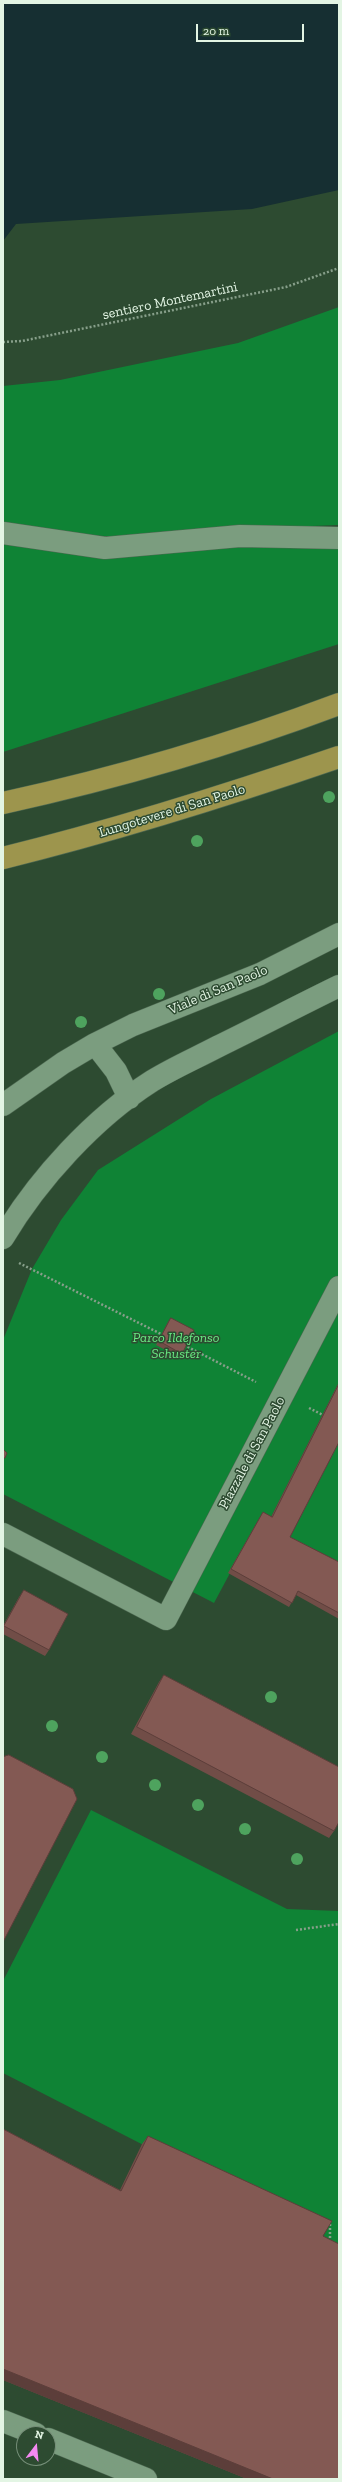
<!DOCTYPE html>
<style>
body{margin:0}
#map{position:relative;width:342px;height:2482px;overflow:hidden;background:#2d4b31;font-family:"Zilla Slab",serif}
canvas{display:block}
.frame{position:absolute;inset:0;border:4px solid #e3f5e4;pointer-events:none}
.north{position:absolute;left:16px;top:2426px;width:40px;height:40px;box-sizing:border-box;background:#2d4b31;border:1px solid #768f79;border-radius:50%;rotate:16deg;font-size:11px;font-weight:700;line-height:16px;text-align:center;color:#e3f5e4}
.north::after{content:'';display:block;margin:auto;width:14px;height:18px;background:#f389f1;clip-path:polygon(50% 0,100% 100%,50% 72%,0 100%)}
.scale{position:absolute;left:196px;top:24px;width:108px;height:18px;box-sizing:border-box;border:2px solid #e3f5e4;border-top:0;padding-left:5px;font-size:12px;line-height:14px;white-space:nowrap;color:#e3f5e4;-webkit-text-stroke:3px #2d4b31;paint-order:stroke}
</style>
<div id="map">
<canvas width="342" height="2482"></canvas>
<div class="frame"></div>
<div class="north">N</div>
<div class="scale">20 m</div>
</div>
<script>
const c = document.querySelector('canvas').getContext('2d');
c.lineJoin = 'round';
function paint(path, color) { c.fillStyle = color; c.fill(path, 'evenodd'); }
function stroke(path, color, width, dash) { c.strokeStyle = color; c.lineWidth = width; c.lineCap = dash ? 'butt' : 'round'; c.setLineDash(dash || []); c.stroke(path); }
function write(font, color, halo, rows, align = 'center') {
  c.font = font + ' "Zilla Slab",serif'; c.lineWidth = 3; c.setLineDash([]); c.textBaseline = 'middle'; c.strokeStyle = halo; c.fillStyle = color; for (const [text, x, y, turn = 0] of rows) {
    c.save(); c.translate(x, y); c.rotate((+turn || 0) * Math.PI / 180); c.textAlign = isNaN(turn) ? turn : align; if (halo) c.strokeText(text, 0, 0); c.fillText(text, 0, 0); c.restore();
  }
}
paint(new Path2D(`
 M339,307v218l-112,4 -90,8 -63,-2 -71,-10v-139l57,-6 178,-37z
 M3,541l336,5v98l-336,108z
 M339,1031v351l-70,139 -9,-4 -46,86 -211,-109v-154l29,-71 29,-49 37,-50 113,-71z
 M339,1441v127l-52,-27z
 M91,1810l196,99 52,2v345l-178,-102 -158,-81v-92z`), '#0f8335');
paint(new Path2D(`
 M3,3h336v187l-87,19 -236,15 -13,17z`), '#162f32');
const minor = new Path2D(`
 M3,533l102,15 135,-12 99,2
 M95,1044l21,27 13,27
 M3,1105l60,-42 32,-19 38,-19 127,-51 79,-40
 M3,1238c35,-59 91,-120 149,-157 21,-13 44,-23 65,-34 41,-20 81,-41 122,-61
 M3,1534l163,85 173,-332
 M3,2421l33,13
 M48,2439l98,40`);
const major = new Path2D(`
 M3,803c114,-25 227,-58 336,-99
 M3,858c114,-28 225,-63 336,-101`);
stroke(minor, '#4d6851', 23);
stroke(major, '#4d6851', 23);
stroke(new Path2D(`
 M3,342l19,-1 264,-54 53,-19
 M19,1263l144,72
 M184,1345l72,37
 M309,1408l14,7
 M296,1930l43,-6
 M330,2242v-21`), '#879f8a', 2.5, [2, 2]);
stroke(minor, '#7b9d7f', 22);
stroke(major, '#9d954d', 22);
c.fillStyle = '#4ea35e';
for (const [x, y] of [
 [329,797],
 [197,841],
 [159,994],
 [81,1022],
 [271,1697],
 [52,1726],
 [102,1757],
 [155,1785],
 [198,1805],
 [245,1829],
 [297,1859]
]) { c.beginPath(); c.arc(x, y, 6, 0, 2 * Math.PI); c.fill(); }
paint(new Path2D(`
 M171,1318l11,36 -3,3 -23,-12 12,-23z
 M339,1382v60l-49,95 49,25v57l-43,-24 -7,12 -61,-34 35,-61 8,5z
 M24,1590l25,60 -4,6 -42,-22v-8l16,-29z
 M164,1675l170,156 -5,7 -198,-104 28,-52z
 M3,2129l117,61 22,-46 6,-8 175,100 -76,243 -244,-99z`), '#714d47');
paint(new Path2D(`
 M3,2369l270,110h-26l-244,-99z`), '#5c3e3a');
const building = new Path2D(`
 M171,1318l23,12 -12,24 -23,-13z
 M339,1384v58l-49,95 49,25v51l-41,-22 -6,12 -61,-34 32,-57 9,5z
 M3,1449l4,4 -2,5h-2z
 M24,1590l44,24 -19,36 -45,-24z
 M164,1675l175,92v55l-5,9 -197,-104z
 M9,1755l64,34 4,10 -74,143v-185z
 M3,2129l118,62 27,-55 184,85 -9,15 16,8v235h-66l-270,-110z`);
paint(building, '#835953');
stroke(building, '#5c3e3a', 1);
write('14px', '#e3f5e4', '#2d4b31', [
 ["sentiero Montemartini",170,301,-12],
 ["Lungotevere di San Paolo",172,811,-17],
 ["Viale di San Paolo",218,990,-23],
 ["Piazzale di San Paolo",252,1453,-62]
]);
write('italic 14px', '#69eb83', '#2d4b31', [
 ["Parco Ildefonso",176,1338],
 ["Schuster",176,1354]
]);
</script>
